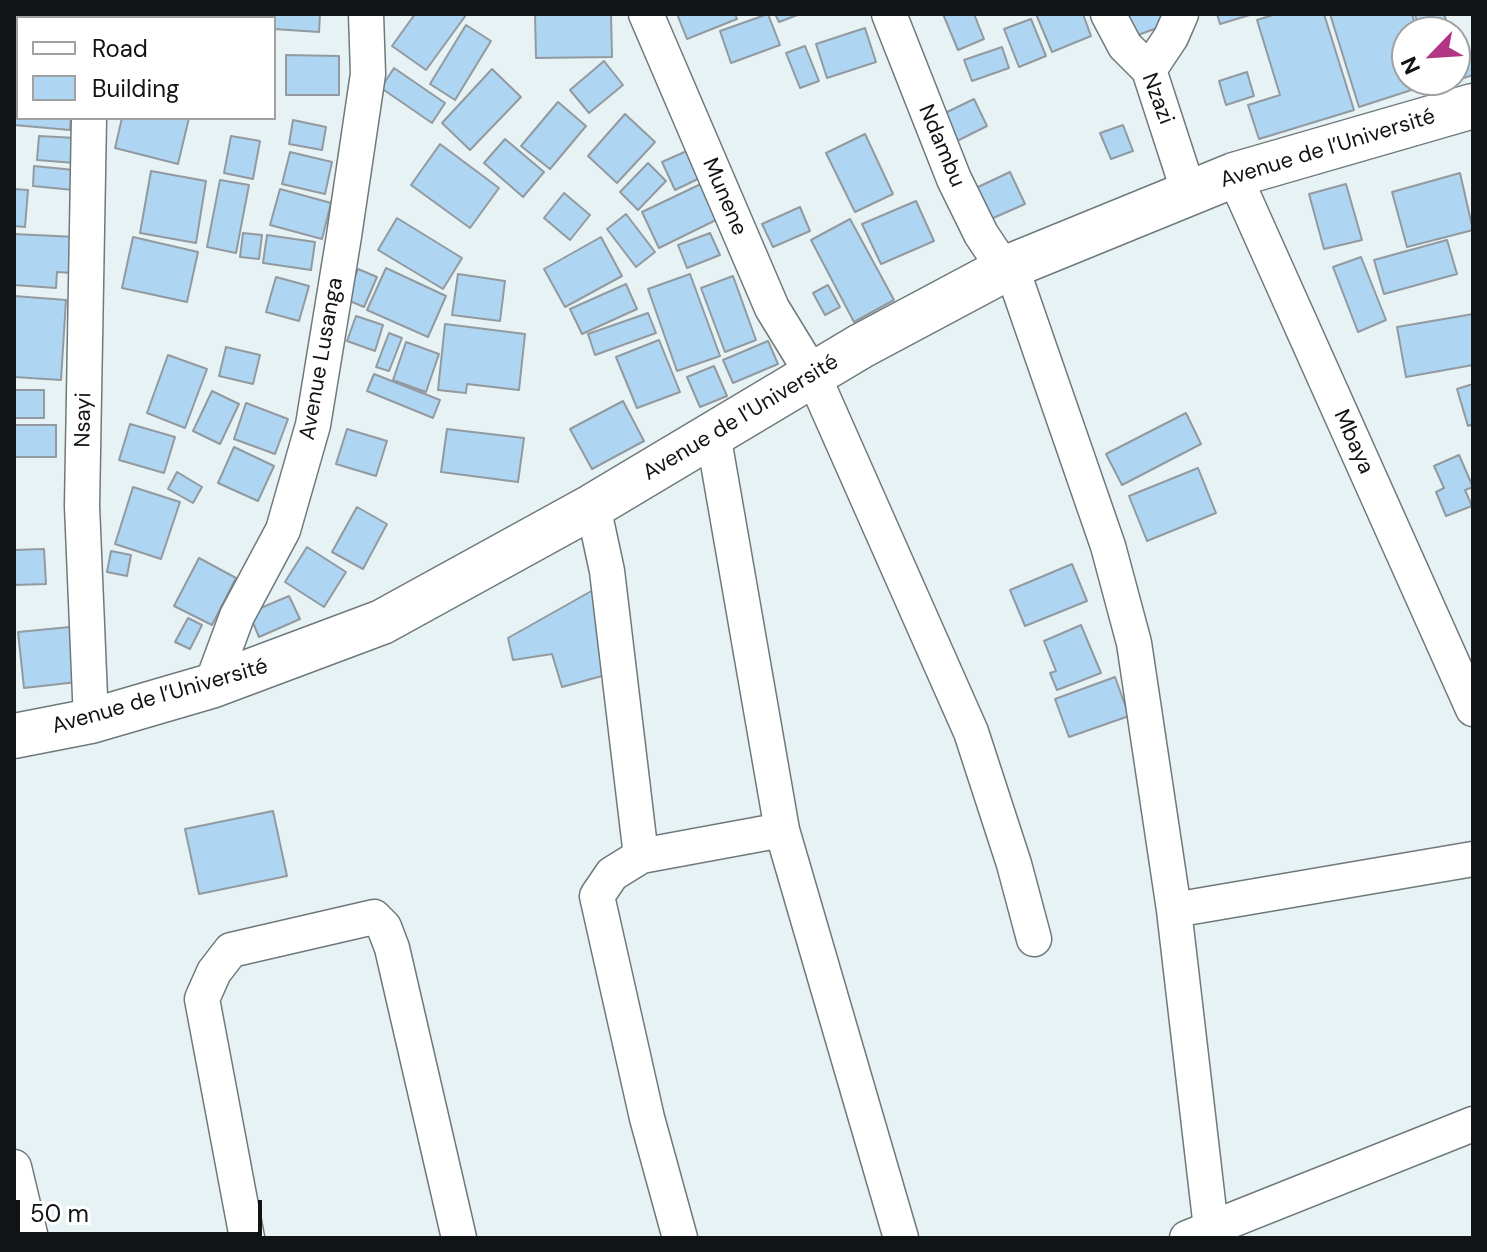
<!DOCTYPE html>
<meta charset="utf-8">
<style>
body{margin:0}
#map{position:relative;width:1487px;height:1252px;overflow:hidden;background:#e7f2f5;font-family:"DM Sans",sans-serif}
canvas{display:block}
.frame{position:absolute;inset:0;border:16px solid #111415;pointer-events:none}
.legend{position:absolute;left:16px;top:16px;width:260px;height:104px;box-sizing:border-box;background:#fff;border:2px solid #a0a1a1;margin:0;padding:10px 14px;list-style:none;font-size:24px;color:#111415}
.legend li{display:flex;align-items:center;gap:16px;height:40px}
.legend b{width:40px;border:2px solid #a0a1a1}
.north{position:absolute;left:1391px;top:16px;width:80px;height:80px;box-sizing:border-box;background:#fff;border:2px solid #a0a1a1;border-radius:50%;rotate:245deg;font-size:22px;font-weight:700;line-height:32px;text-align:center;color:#111415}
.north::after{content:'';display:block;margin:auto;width:28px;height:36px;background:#b33686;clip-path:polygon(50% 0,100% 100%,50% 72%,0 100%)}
.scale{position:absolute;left:16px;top:1200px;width:246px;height:36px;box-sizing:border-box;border:4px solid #111415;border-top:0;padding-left:10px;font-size:24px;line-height:28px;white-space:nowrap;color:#111415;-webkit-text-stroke:6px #fff;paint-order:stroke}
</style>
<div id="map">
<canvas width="1487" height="1252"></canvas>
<div class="frame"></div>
<ul class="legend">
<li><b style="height:10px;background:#fff"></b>Road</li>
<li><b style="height:22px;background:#aed5f1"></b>Building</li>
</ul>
<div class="north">N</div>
<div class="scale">50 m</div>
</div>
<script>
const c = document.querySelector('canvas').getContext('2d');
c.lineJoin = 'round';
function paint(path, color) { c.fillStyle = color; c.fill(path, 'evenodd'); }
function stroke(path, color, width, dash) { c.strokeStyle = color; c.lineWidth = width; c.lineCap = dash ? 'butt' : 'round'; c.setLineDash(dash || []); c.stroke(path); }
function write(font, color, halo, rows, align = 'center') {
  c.font = font + ' "DM Sans",sans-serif'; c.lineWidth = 6; c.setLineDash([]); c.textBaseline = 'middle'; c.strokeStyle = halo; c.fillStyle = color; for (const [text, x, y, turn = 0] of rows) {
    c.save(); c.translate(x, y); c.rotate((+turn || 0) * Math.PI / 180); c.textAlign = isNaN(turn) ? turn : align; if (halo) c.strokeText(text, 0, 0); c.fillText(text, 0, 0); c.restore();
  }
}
const building = new Path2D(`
 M14,14h55v4h-51v42h-4z
 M129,14h70l16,4h-87z
 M272,14h48l-1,18 -45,-3z
 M415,14l51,1 -40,55 -34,-24z
 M535,14h76l1,43 -76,1z
 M677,14h58l2,5 -50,20z
 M768,14l12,31 -49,18 -11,-32z
 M775,14h25l-21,8z
 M943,14h31l10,25 -26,11z
 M1036,14h47l8,22 -39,16z
 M1121,14h40l4,11 -35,13z
 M1217,14h36l-33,10z
 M1276,14h48l30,96 -95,29 -11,-34 32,-10 -23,-75z
 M1330,14h82l5,18h-10v48h25l1,3 -74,24z
 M1444,14l6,18h-29l-6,-17z
 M1031,19l15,37 -27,11 -15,-38z
 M466,25l25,16 -36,59 -25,-16z
 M865,28l11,34 -49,16 -11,-34z
 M805,46l14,35 -19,7 -14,-35z
 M1002,47l7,21 -37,13 -8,-21z
 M1473,52v23l-25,8 -1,-3h8v-22z
 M286,55l53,1v39h-53z
 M604,61l19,24 -34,28 -19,-23z
 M394,68l51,35 -13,20 -51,-35z
 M492,69l29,28 -51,53 -28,-27z
 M1247,72l7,24 -28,9 -7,-24z
 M14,78h4v40h53l-1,12 -56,-5z
 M974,99l13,27 -30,15 -14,-27z
 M558,102l28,24 -36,43 -29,-23z
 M625,114l30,28 -38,41 -29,-27z
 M122,118h67l-11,46 -63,-16z
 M293,120l33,7 -4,23 -33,-6z
 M1123,125l10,26 -22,8 -11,-26z
 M865,134l28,60 -38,18 -29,-59z
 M39,136l37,2 -1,25 -38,-3z
 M231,136l29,5 -7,38 -29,-6z
 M505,139l39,33 -21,25 -39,-34z
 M440,144l59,44 -29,40 -59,-43z
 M689,150l13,27 -27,13 -13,-28z
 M290,152l42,10 -7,32 -43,-10z
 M648,163l18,18 -28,29 -18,-18z
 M34,166l40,4 -1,20 -40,-4z
 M151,171l55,10 -10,62 -56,-10z
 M1010,172l15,32 -34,15 -15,-31z
 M1460,173l13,57 -66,17 -15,-55z
 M220,180l29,5 -13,68 -29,-6z
 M703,183l17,35 -61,30 -17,-36z
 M1346,184l16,56 -38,9 -15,-55z
 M14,189l14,1 -3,37 -11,-1z
 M280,189l51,14 -9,36 -52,-14z
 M564,193l26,22 -20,25 -26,-22z
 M916,201l18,40 -53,23 -19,-40z
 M800,207l10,24 -37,16 -11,-23z
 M626,214l29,38 -19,15 -29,-38z
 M397,218l65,40 -19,31 -65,-39z
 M850,219l44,81 -40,22 -43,-82z
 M243,233l19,2 -3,24 -19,-2z
 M710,233l10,22 -33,13 -9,-23z
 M14,234l62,3 -3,36 -16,-1 -1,16 -42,-3z
 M267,235l48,7 -4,28 -48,-7z
 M133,237l65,15 -11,50 -65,-14z
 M601,237l21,39 -57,31 -21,-38z
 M1447,240l10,34 -73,20 -10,-34z
 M1361,257l25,63 -28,12 -25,-65z
 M386,268l60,28 -18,41 -61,-27z
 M358,269l19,8 -13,30 -19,-8z
 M458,274l47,7 -5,40 -48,-6z
 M690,274l30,82 -43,15 -29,-82z
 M733,276l23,64 -31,12 -24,-64z
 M276,277l33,9 -10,35 -33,-9z
 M626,284l11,25 -55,25 -12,-25z
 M828,285l12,22 -15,8 -12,-22z
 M14,296l52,4 -5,80 -47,-3z
 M648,313l8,20 -61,22 -7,-21z
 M1473,314v51l-67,12 -9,-50z
 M356,316l27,9 -8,26 -28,-10z
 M445,324l80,10 -6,56 -52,-6 -1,9 -28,-3z
 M389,333l13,5 -13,33 -13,-4z
 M659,340l21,52 -43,16 -21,-51z
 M768,341l10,23 -45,19 -10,-23z
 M406,342l33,12 -13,38 -33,-12z
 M226,347l34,8 -7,29 -34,-8z
 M168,355l39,14 -22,59 -38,-15z
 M714,366l13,30 -27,11 -13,-30z
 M374,374l66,26 -7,18 -66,-27z
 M1473,384v40l-5,2 -11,-37z
 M14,390h30v28h-30z
 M212,391l27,13 -19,40 -27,-13z
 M623,401l21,40 -52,28 -22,-40z
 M246,403l42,16 -13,35 -41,-15z
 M1186,413l15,31 -79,41 -16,-31z
 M130,424l45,13 -11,36 -45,-13z
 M14,425h42v32h-42z
 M347,429l40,12 -11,35 -40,-12z
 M447,429l77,9 -6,44 -77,-10z
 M234,447l40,19 -16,35 -40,-18z
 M1459,455l14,32 -8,3 7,16 -26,10 -10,-24 8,-4 -10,-22z
 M1198,468l18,45 -69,28 -18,-45z
 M177,472l25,15 -9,16 -25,-14z
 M133,487l47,15 -19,57 -46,-15z
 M357,507l30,17 -24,45 -31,-17z
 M307,547l39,25 -22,35 -39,-25z
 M44,549l2,35 -32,1v-35z
 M111,551l20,4 -4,21 -20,-4z
 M199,558l37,20 -24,47 -38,-19z
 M1072,564l15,37 -62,25 -15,-36z
 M595,589l18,84 -51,14 -10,-33 -39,6 -5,-22z
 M289,596l11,23 -41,18 -10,-24z
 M188,618l14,7 -12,24 -15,-7z
 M1081,625l20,48 -44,17 -7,-17 6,-2 -12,-30z
 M70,627l7,55 -53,6 -6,-56z
 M1115,677l14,39 -60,21 -14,-38z
 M273,811l14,65 -88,18 -14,-65z`);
paint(building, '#aed5f1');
stroke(building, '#929aa0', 2);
const minor = new Path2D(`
 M646,14l126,294 41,67 158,357 43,132 20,75
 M889,14l65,165 27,55 14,21 16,11 97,280 26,97 40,267 37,318
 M1108,14l17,32 24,24 40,123
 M92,18v-4
 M1149,70l22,-33 10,-23
 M89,118l-7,388 9,215
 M1234,175l239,534
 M713,434l69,396 119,408
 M593,506l14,65 34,285 -29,18 -15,22 50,222 33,120
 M211,686l26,-70 46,-86 30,-105 31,-189 24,-162 -2,-60
 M641,856l141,-26
 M1174,910l299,-51
 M14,1167l17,71
 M247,1238l-45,-239 12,-27 17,-22 143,-33 10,10 8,21 67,290
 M1187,1238l286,-114`);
const major = new Path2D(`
 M14,736l77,-15 120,-35 171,-64 211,-116 268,-160 150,-80 223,-91 239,-69`);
stroke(minor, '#6f797c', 37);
stroke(major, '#6f797c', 47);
stroke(minor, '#fff', 34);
stroke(major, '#fff', 44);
write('22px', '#111415', '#fff', [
 ["Nzazi",1157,99,69],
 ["Ndambu",941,146,67],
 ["Avenue de l’Université",1328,149,-17],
 ["Munene",724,197,67],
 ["Avenue Lusanga",322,359,-80],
 ["Avenue de l’Université",741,418,-31],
 ["Nsayi",84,420,-89],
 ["Mbaya",1353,442,66],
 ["Avenue de l’Université",160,697,-16]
]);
</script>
